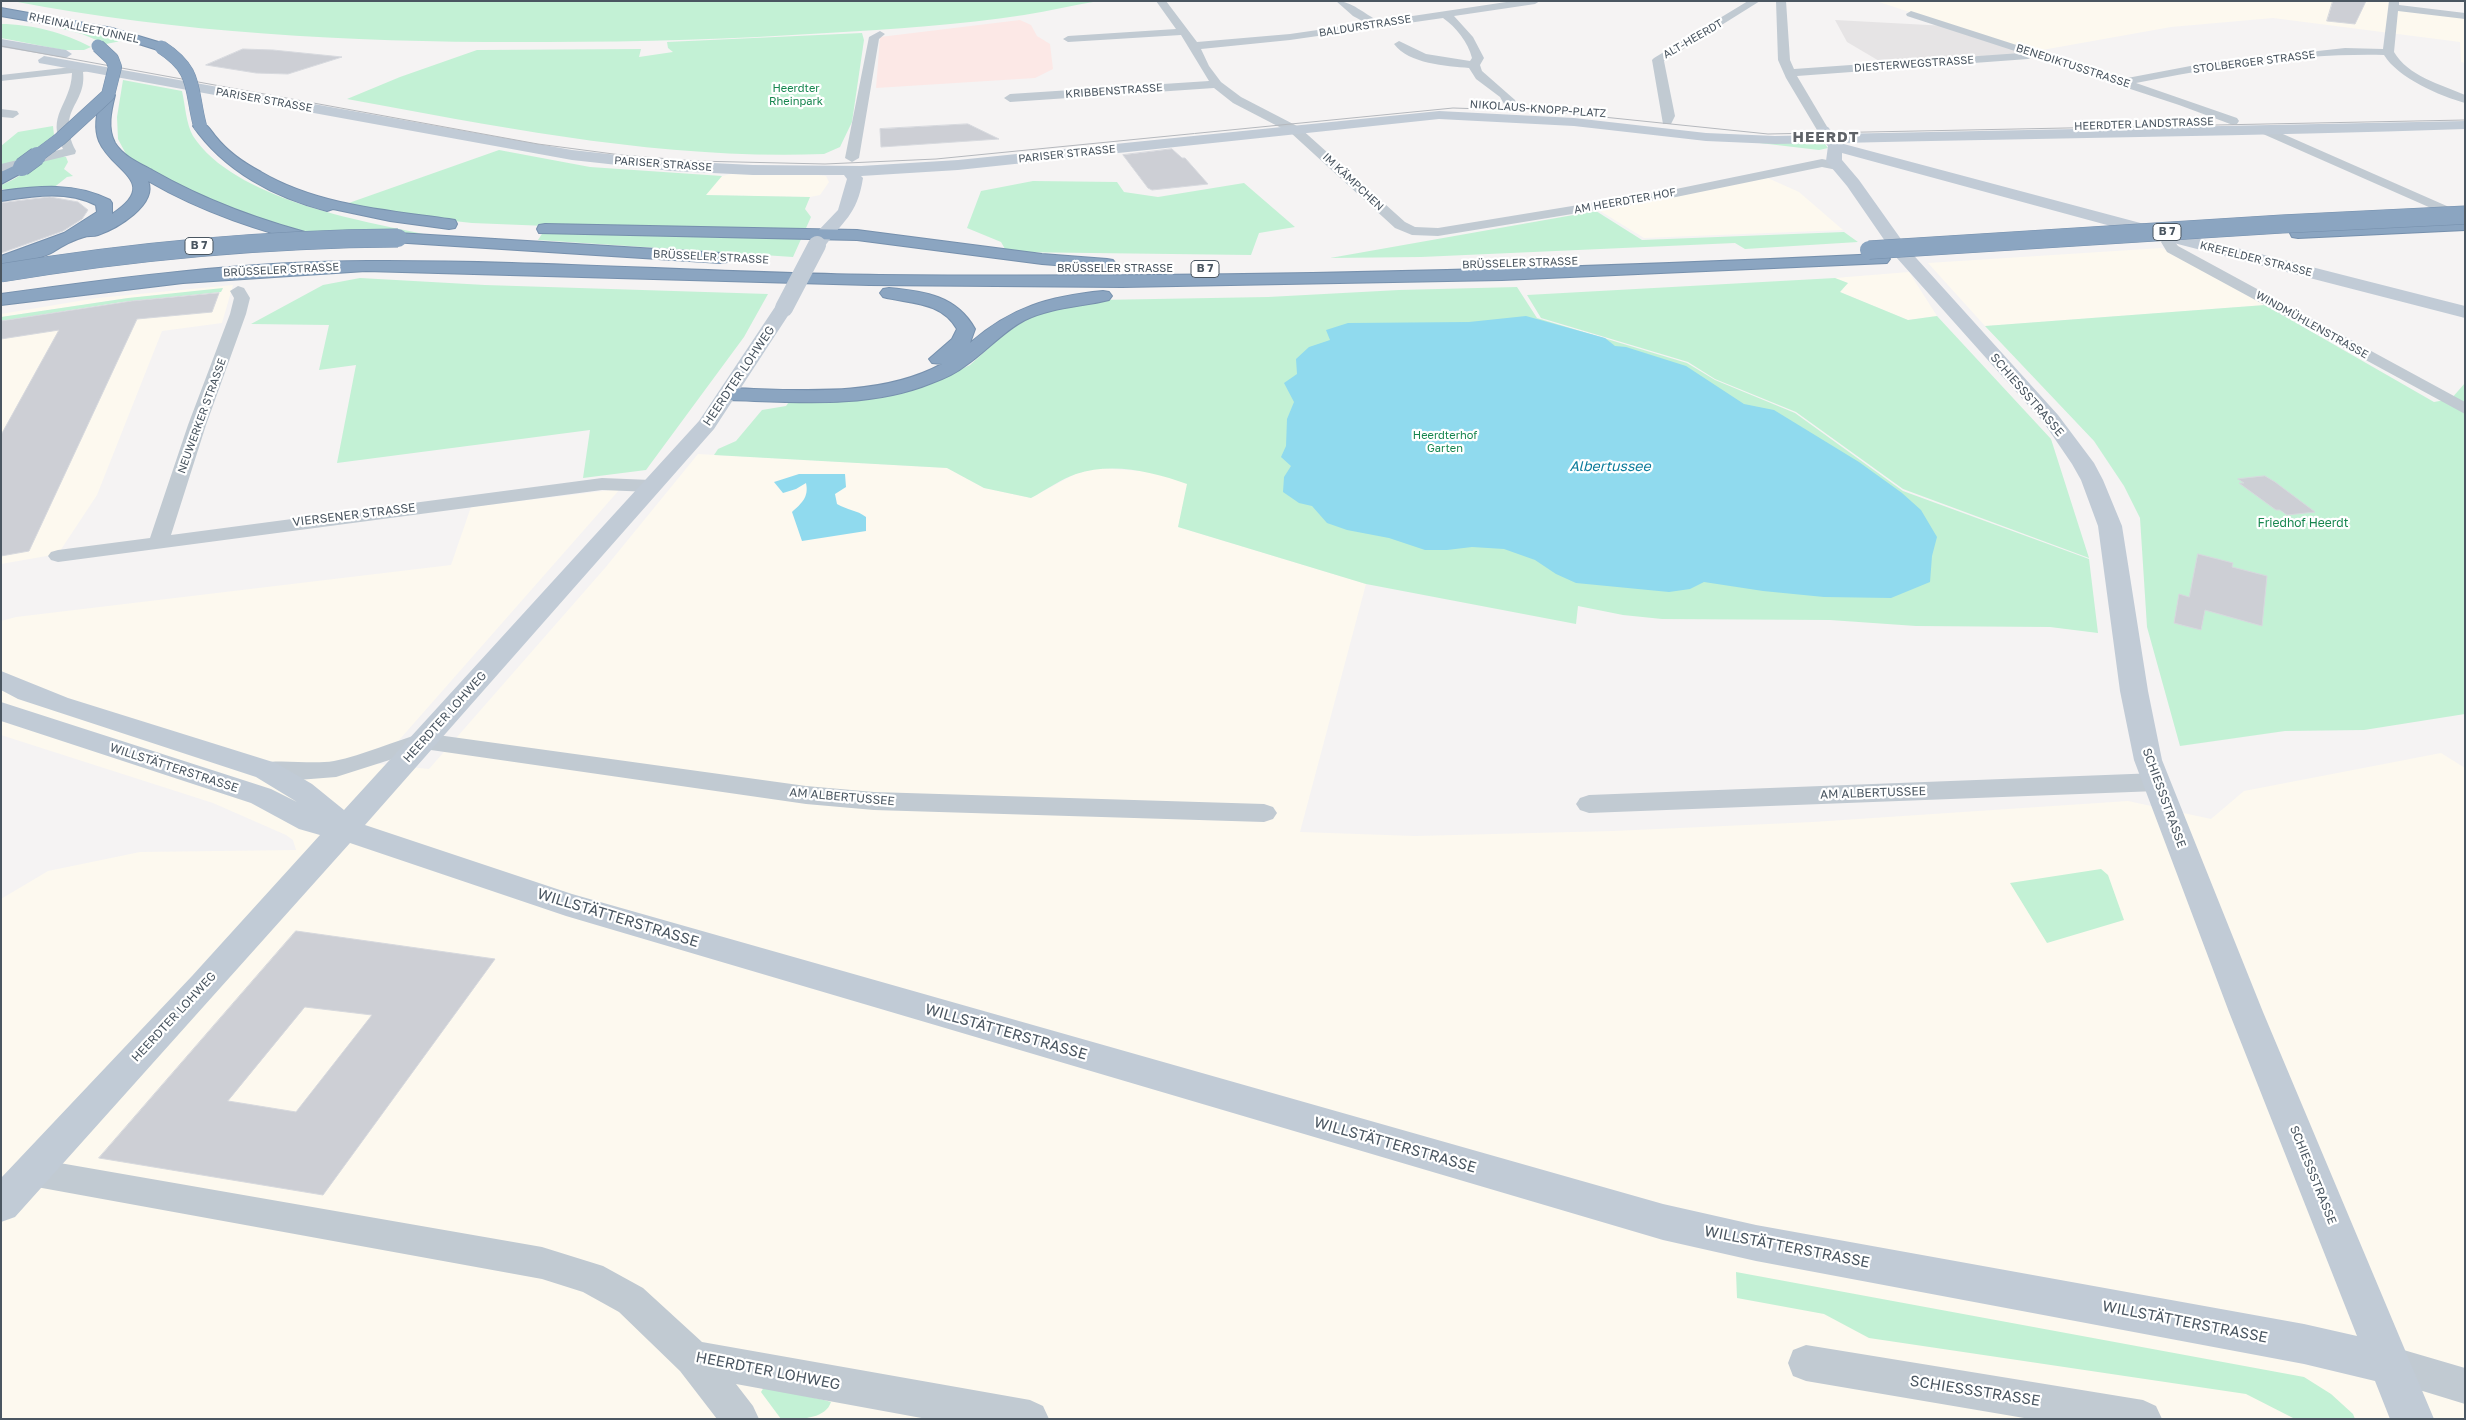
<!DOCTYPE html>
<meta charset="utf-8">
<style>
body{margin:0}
#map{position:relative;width:2466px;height:1420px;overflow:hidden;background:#f5f3f3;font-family:"Golos Text",sans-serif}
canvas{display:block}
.frame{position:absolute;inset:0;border:2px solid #4a5661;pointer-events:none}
</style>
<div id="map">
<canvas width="2466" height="1420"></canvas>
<div class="frame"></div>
</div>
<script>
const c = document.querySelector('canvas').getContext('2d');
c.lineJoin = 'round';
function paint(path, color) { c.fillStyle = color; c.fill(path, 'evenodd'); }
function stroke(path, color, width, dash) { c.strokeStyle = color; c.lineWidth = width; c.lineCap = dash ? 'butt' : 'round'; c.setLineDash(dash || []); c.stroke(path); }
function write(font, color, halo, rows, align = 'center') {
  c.font = font + ' "Golos Text",sans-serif'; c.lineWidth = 4.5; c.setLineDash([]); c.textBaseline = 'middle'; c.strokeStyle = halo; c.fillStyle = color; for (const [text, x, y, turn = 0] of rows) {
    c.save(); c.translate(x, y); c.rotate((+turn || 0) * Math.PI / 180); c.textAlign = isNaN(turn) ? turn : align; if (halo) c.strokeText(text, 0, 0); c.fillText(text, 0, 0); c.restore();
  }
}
paint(new Path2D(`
 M1876,1h520v6l69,9v47l-4,-1 -1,-20 -187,-24 -102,9 -140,25z
 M736,173l74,1 16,2 3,6 -9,13 -10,2 -105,-2 17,-19z
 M1761,175l38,17 44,38 -199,8 -52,-32z
 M2162,248l103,57 -280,21 -57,-63z
 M1909,272l28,44 -29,4 -68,-28 8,-9 -13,-5z
 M233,285l-11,38 -60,8 -65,164 -39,59 -57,10v-243l121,-19 99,-10 2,-3 -95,9 -127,19v-3l96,-16z
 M698,454l249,14 37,20 47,10 44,-24 23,-6 55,4 35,12 -10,43 188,57 -66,248 115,4 198,-5 200,-9 315,-21 83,18 33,-28 197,-38 24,15v651h-2464v-520l47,-28 92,-19 156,-2 -3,-10 -7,-5 -73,-32 -212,-68v-114l15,-4 435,-52 20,-58 149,-18 -242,275 51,5 176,-201z`), '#fdf9ef');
paint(new Path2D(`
 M1835,20l112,6 74,26 -3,3 -132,10 -39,-23z`), '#e6e4e5');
paint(new Path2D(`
 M1020,20l11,5 6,11 13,8 3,25 -18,9 -159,10 4,-51z`), '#fce8e6');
paint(new Path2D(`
 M12,1h1087c-25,4 -50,10 -75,14 -65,10 -131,14 -197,18 -93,6 -186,9 -280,9 -180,1 -358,-7 -535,-41z
 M24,19l102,21 -20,4 -24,-10z
 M1,24c30,0 64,9 90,23l-7,3h-21l-62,-12z
 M862,33l2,7 -12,82 -12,25 -16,7c-162,6 -319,-26 -477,-55l53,-22 77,-27 164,-1 -2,8 34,-5 -5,-4 -1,-6z
 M123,80l59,11c3,13 4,33 11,45 41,63 167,85 236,99l-124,-1 -87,-30 -57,-27 -34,-21 -9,-17 -1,-22z
 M53,126l1,9 -35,27 -18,5v-21l17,-14z
 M1822,140l6,8 -9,2 -68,-8z
 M499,150l91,17 132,9 -16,19 104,2 -5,12 6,8 -18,40 -255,-17 9,-14 -75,-3 -55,-6 -71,-13z
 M59,155l7,2 2,5 -4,7 9,7 -6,1 -15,12 -36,2 -15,-2v-4c21,-7 36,-26 58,-30z
 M1033,181l84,1 7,10 34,5 86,-14 51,44 -36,6 -8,22 -239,-3 -7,-3 -4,-7 -34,-14 14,-37z
 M1596,211l46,29 202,-8 14,10 -113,7 -10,-6 -314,14 -91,1z
 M360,278l125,7 283,9 -24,43 -98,133 -63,8 7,-48 -253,33 19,-98 -37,5 10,-45 -78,-1 72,-39z
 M1835,278l13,5 -8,9 68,28 29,-4 114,123 38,119 -186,-69 -107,-77 -81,-33 -27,-17 -147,-44 -14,-23z
 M1517,287l20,31 150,45 28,17 80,33 108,78 186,68 9,74 -48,-6 -134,-1 -86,-6 -168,-1 -39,-4 -45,-9 -2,18 -210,-40 -188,-57 9,-43c-34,-12 -74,-22 -111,-10 -15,5 -30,16 -45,24l-47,-10 -37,-20 -233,-13 4,-6 18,-8 26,-31 24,-4 3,-4 143,-19 38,-18 33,-30 24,-16 14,-6 57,-13 170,-3 131,-7z
 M223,288l-2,4 -99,10 -121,19v-4l127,-19z
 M2265,305l169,97 17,-3 14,-16v331l-101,16 -79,1 -105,15 -33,-119 -7,-109 -16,-32 -30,-45 -109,-115z
 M2101,869l7,6 16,45 -77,23 -37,-60z
 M1736,1272l568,105 27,17 22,20 2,5h-60l-49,-25 -377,-56 -45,-24 -87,-16z
 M764,1387l60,13 7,2c-6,18 -32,17 -50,17l-20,-27z`), '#c3f1d5');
paint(new Path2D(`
 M1526,316l79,22 10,8 11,1 60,19 58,38 30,6 85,52 43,31 19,17 16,27 -5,19 -2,26 -39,16 -67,-1 -61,-6 -59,-9 -14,7 -21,3 -93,-9 -20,-9 -21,-14 -31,-11 -32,-2 -25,3h-22l-36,-12 -42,-8 -20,-7 -15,-17 -13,-3 -16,-11 1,-15 7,-11 -10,-9 5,-11 1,-27 7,-17 -10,-19 13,-9 -1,-15 13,-12 21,-7 -4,-10 22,-7 121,-1z
 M799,474h46l1,13 -11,7 2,10c10,6 20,6 29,13v14l-64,10 -10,-29c10,-9 17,-15 14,-29l-10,6 -13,4 -9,-11z`), '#90daee');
const building = new Path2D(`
 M2333,1h33l-11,23 -28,-3z
 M243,49l30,1 69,7 -54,17 -32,-1 -50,-8z
 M968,124l31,15 -118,8 -1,-18z
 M1172,149l10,9h3l23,26 -56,6 -4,-2 -25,-33z
 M50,197l28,5 10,8 -6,9 -19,12 -62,22v-50z
 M219,293l-7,19 -75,7 -108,232 -28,5v-121l58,-105 -58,9v-18l131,-20z
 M2265,476l10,6 40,30 -28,3 -7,-5h-4l-37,-27h5l-6,-4z
 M2198,554l35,9 -1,4 35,9 -5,50 -57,-16 -4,20 -27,-7 5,-29 10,3z
 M296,931l199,28 -172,236 -224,-37zM305,1007l67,8 -76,97 -68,-11z`);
paint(building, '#cdcfd5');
stroke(building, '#d7d9de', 1);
const highway = new Path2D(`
 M1,8l111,20 53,16 2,3 -6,4 -51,-16 -109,-19z
 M108,91l7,4c-4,16 -8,33 0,48 8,13 24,20 37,27 56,32 115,53 177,68l3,4 -3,4 -6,1c-61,-15 -120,-34 -175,-66 10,24 -32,48 -50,54 -5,2 -10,0 -14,2 -11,3 -22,9 -31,15 -12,7 -38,11 -52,14v-10l63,-23 33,-21 -1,-7c-30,-15 -63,-9 -95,-4v-10c38,-5 74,-9 109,9l2,3v11c49,-32 0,-42 -13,-73 -6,-15 -1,-31 2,-46z
 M200,122c8,2 11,9 16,15 12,15 28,26 45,35 56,33 125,38 188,47l6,1 2,4 -2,4 -6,1 -59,-8 -57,-12 -6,2c-52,-13 -103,-40 -134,-85z
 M22,162l8,5 -3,3 -26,14v-12z
 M2465,220v10l-167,8 -6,-1 -2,-4 2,-4 6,-1z
 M545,224l312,6 185,24 65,5 6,1 3,4 -3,4 -6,1 -65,-5 -185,-24 -318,-7 -2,-4 2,-4z
 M398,233l323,20 6,1 3,4 -3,4 -6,1 -329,-21 -2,-4 2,-4z
 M1881,254l6,1 3,4 -3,4 -385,17 -380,7 -253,-2 -503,-14 -183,12 -182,22v-11c121,-17 245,-33 367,-33 171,-1 341,12 511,14 334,3 668,-5 1002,-21z
 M889,288c35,3 68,8 86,41l-5,14c41,-36 80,-47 133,-52l6,1 3,4 -3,4c-28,7 -57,7 -84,20 -23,12 -39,32 -60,46 -10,8 -22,13 -33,17 -63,26 -137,19 -203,17l-7,-2 -3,-4 3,-4 7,-2c69,2 150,10 213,-24l-10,-1 -3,-4 23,-20 5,-10c-16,-28 -47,-25 -74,-32l-3,-4 3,-4z`);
stroke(highway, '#7690ad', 2);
paint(new Path2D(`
 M1156,1h10l31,41 93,-8 76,-11 -13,-7 -17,-15c16,0 28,13 43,20l134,-20h27l-5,3 -81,12 19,21 11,21 -4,7 2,6 33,29 2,6 -6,4 -4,-1 -7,-12 -24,-18 -7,-11c-23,-2 -60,-4 -75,-24l5,-3 27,13 44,7 2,-3c-4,-16 -16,-31 -29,-40l-153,22 -89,9 8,17 12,16 20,15 58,30 106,95 10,5 23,1 238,-39 146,-30 20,4 2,3 -7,4 -15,-3 -146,30 -238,39 -26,-1 -17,-7 -104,-95 -58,-30 -19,-15 -204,14 -6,-4 6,-4 199,-13 -28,-46 -113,7 -5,-3 5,-3 108,-7z
 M1748,1h12l-96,60 11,55 -4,8h-8l-11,-64 2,-2z
 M1776,1h10l4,59 4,9 227,-16 -114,-37 -1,-2 5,-3 211,68 79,-15 144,-16 38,1 6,-48h10v4l66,8v6l-67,-8 -4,41c14,24 46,32 71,43v8c-25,-7 -67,-25 -81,-48 -83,-2 -167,12 -248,28l101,35 2,3 -2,3 -4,1 -54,-20 -146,-48 -5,2 -231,17 32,54 -6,4 -6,-4 -31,-52 -8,-18z
 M880,31l5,3 -6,5 -20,119 -7,4 -7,-4 24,-121z
 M90,65l6,3 -2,2 -11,2c4,33 -28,38 -7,79l-1,3 -74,18v-8l62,-15c-18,-34 8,-44 9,-76l-71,8v-6z
 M1,109l16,2 2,3 -6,4 -12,-1z
 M2267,127l198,87v9l-202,-89 -2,-3z
 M2172,233l7,4 -4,5 3,4 287,156v12l-298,-162 -6,-10 6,-8z
 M238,286l6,2 6,10 -4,16 -40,111 -35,110 431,-57 49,2 7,2 3,4 -3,4 -7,2 -49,-2 -544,72 -7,-2 -3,-4 3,-4 7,-2 92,-12 38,-113 42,-111 4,-16 -4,-7z
 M423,733l383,53 68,6 390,12 9,3 4,6 -4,6 -9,3 -390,-12 -68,-6 -382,-55 -88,28 -38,3 -41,-4 -3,-6 3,-6c23,-6 52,1 77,-3 30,-6 60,-20 89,-28z
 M2157,773l9,3 4,6 -4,6 -9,3 -568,22 -9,-3 -4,-6 4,-6 9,-3z
 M31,1158l511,89 61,19 40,22 59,54 328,58 13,6 6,13h-122l-191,-35 17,22 6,13h-42l-37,-48 -61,-59 -36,-20 -41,-13 -511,-93 -12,-4 -4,-10 4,-10z
 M1806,1345l337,55 13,6 6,13h-132l-224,-38 -13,-5 -5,-13 5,-13z
 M2390,1346l75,22v36l-88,-27 -5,-13 5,-13z`), '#c1cad2');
paint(new Path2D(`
 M1,39l65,11 6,4 -6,4 -65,-11z
 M44,56l528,94 100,11 81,4 108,1 97,-6 481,-49 135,7 132,15 69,3 44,-1 -3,-5 7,-4 5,1 6,7 631,-13v8c-208,7 -417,9 -625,14l338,90 287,73v12l-299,-77 -324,-88v7l17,20 49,69 150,166 36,48 9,17 19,46 26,165 14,69 101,252 171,407h-44l-15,-38 -71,-17 -548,-103 -93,-21 -1097,-324 -216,-73 -335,374 -14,5v-44l191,-202 128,-141 -21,-6 -48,-26 -250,-82v-19l270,87 26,13 -41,-25 -238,-78 -17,-9v-19l67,27 208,65 36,21 32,26 355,-389 78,-117h14l2,4 -79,121 -349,396 207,69 1091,310 93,21 548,99 53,12 -128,-324 -95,-252 -14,-69 -22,-165 -17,-46 -9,-16 -28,-41 -148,-166 -49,-71 -21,-25 2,-15 -3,-3 -50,1 -69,-3 -132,-15 -135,-7 -481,51 -97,6 2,2c-6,38 -20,42 -40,71h-12l-3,-4 8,-12 22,-23 9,-31 -3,-4h-91l-81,-4 -100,-11 -533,-97 -1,-3z`), '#c1cbd6');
paint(highway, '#8ba5c1');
stroke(new Path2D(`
 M1,46l537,98 83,11 74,6 130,3 111,-5 517,-51 92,3 223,23 697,-14`), '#b5b8bd', 1);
const highwayBridgeFar1 = new Path2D(`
 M161,47c37,24 29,41 39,79
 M36,157l24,-18 48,-44 7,-28 -3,-8 -14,-13`);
const highwayBridge = new Path2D(`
 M22,167l15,-11
 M1869,250l413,-26 183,-9
 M1,273c132,-22 263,-34 397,-35`);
stroke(highwayBridgeFar1, '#7690ad', 14, []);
stroke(highwayBridge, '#7690ad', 19, []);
stroke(new Path2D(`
 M784,308l33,-63`), '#c1cbd6', 18);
stroke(highwayBridgeFar1, '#8ba5c1', 13);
stroke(highwayBridge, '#8ba5c1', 18);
write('11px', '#4a5661', '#fff', [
 ["BALDURSTRASSE",1365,26,-9],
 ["RHEINALLEETUNNEL",84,28,12],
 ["ALT-HEERDT",1693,39,-30],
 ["STOLBERGER STRASSE",2254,62,-7],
 ["DIESTERWEGSTRASSE",1914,64,-4],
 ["BENEDIKTUSSTRASSE",2073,66,18],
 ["KRIBBENSTRASSE",1114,91,-4],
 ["PARISER STRASSE",264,100,10],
 ["NIKOLAUS-KNOPP-PLATZ",1538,109,4],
 ["HEERDTER LANDSTRASSE",2144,124,-2],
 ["PARISER STRASSE",1067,154,-6],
 ["PARISER STRASSE",663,164,4],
 ["IM KÄMPCHEN",1353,182,43],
 ["AM HEERDTER HOF",1625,201,-10],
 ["BRÜSSELER STRASSE",711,257,3],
 ["KREFELDER STRASSE",2256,259,14],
 ["BRÜSSELER STRASSE",1520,263,-2],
 ["BRÜSSELER STRASSE",1115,269],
 ["BRÜSSELER STRASSE",281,270,-3],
 ["WINDMÜHLENSTRASSE",2312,325,29],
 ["NEUWERKER STRASSE",202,416,-70]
]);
write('11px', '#17864f', '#fff', [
 ["Heerdter",796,89],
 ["Rheinpark",796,102],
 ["Heerdterhof",1445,436],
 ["Garten",1445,449]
]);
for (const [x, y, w] of [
 [2167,232,28],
 [199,246,28],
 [1205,269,28]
]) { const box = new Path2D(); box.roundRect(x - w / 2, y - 8.5, w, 17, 4); c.fillStyle = '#fff'; c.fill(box); stroke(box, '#4a5661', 1); }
write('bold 11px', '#4a5661', null, [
 ["B 7",2167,232],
 ["B 7",199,246],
 ["B 7",1205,269]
]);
write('12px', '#4a5661', '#fff', [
 ["HEERDTER LOHWEG",739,376,-56],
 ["SCHIESSSTRASSE",2027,395,49],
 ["VIERSENER STRASSE",354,515,-7],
 ["HEERDTER LOHWEG",445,717,-48],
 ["WILLSTÄTTERSTRASSE",174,768,18],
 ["AM ALBERTUSSEE",1873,793,-2],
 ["AM ALBERTUSSEE",842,797,5],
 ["SCHIESSSTRASSE",2164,798,70],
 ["HEERDTER LOHWEG",174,1017,-47],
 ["SCHIESSSTRASSE",2313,1175,68]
]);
write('12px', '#17864f', '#fff', [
 ["Friedhof Heerdt",2303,523]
]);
write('italic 14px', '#0c7c9b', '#fff', [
 ["Albertussee",1610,467]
]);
c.letterSpacing = '1px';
write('bold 15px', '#5f6368', '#fff', [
 ["HEERDT",1826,137]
]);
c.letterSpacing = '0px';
write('15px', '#4a5661', '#fff', [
 ["WILLSTÄTTERSTRASSE",618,918,17],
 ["WILLSTÄTTERSTRASSE",1006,1032,16],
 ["WILLSTÄTTERSTRASSE",1395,1145,16],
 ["WILLSTÄTTERSTRASSE",1787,1247,11],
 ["WILLSTÄTTERSTRASSE",2185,1322,11],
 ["HEERDTER LOHWEG",768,1371,11],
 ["SCHIESSSTRASSE",1975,1391,9]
]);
</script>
